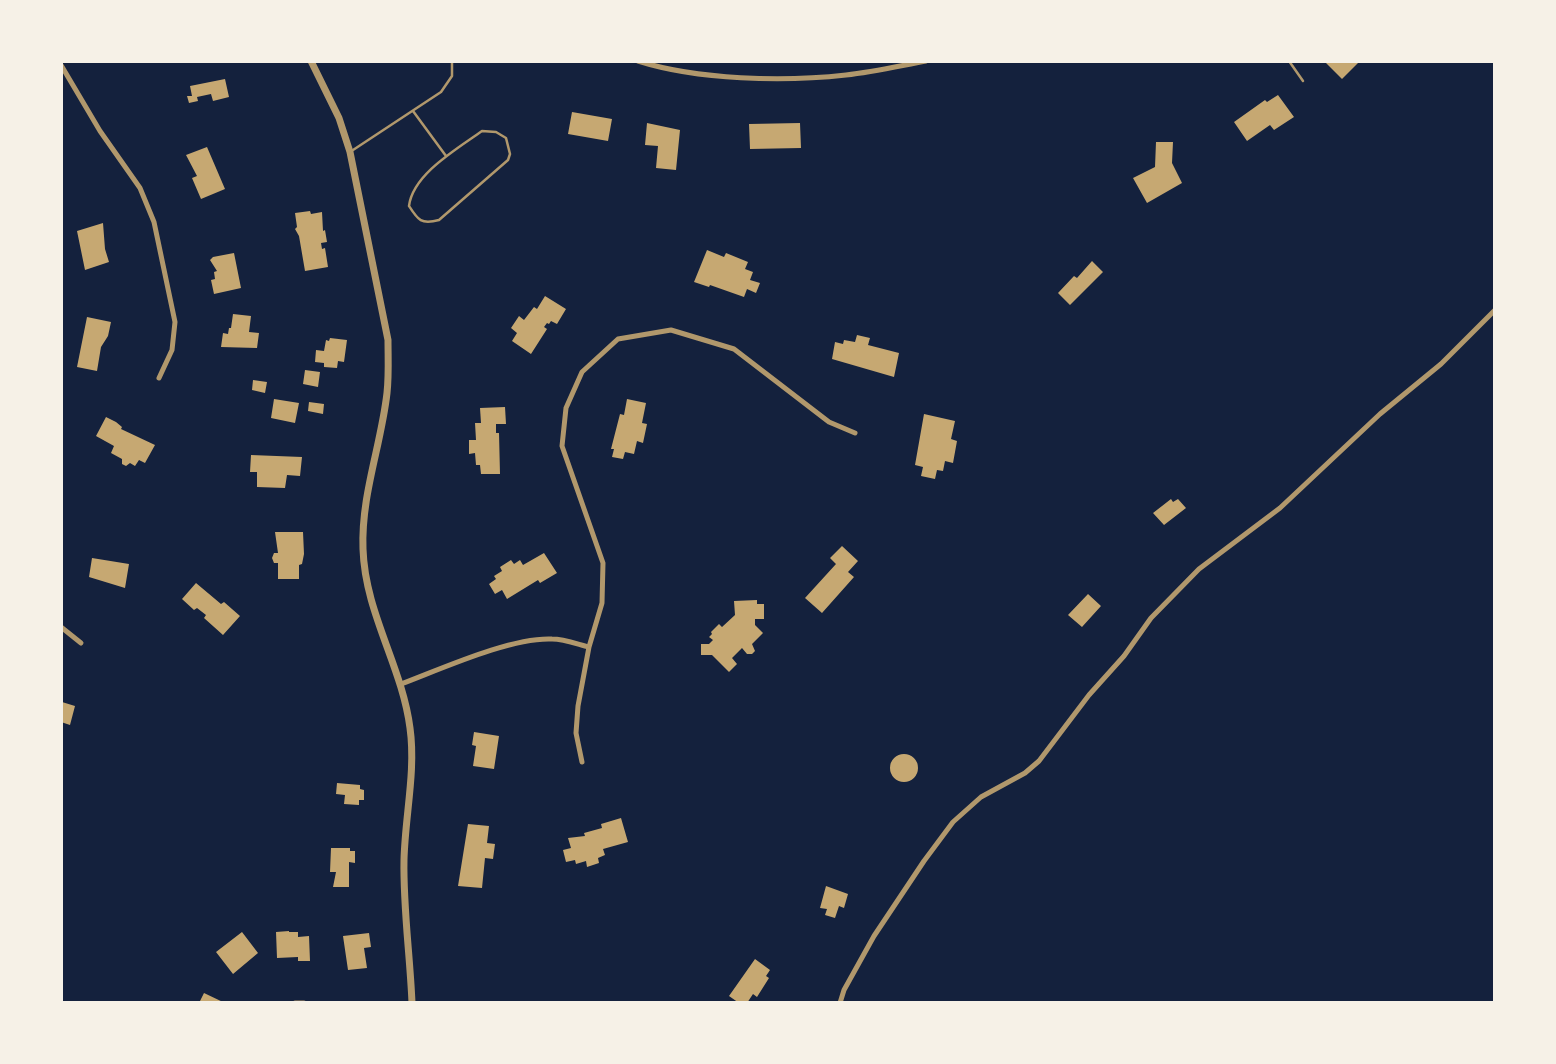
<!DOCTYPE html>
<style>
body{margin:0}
#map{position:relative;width:1556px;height:1064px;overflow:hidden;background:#14213d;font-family:Helvetica,sans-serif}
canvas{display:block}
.frame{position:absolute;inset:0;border:63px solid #f6f1e7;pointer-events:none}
</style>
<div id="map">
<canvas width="1556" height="1064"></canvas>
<div class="frame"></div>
</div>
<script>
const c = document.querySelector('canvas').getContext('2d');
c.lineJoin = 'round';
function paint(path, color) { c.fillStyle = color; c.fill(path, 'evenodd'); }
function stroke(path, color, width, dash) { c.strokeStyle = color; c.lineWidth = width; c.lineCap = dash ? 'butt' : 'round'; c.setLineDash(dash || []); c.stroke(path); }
paint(new Path2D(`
 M1324,61h36l-18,18z
 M225,79l4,18 -16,4 -2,-7 -14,3 1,4 -9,2 -2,-7h5l-2,-10z
 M1278,95l16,22 -20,13 -4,-5 -23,16 -13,-19 31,-22 2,2z
 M572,112l40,7 -4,22 -40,-7z
 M647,123l33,7 -4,40 -20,-2 2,-22 -13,-1z
 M800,123l1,25 -51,1 -1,-25z
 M1156,142h17l-1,21 10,20 -35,20 -14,-25 22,-11z
 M207,147l18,42 -24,10 -9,-21 5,-2 -11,-21z
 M310,211l1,3 11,-2 1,19 2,-1 2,12 -6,1 1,6 3,-1 3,19 -23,4 -6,-35 -4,-7 2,-2 -2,-14z
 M103,223l2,26 4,13 -24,8 -8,-39z
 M707,250l17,7 2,-4 22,9 -3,7 8,3 -3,8 10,3 -4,10 -9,-4 -3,8 -34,-12 -1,2 -15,-5z
 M234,253l7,35 -27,6 -3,-14 4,-1 -1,-7 3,-1 -7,-11 3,-3z
 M1092,261l11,11 -33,33 -12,-12 16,-17 3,2z
 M545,296l21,13 -9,15 -6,-3 -2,3 -2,-1 -3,4 3,2 -16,25 -19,-13 5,-8 -6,-5 8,-12 5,4 10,-13 3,2z
 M233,314l18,2 -2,16 10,1 -2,15 -36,-1 2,-14 5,1 1,-6h2z
 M87,317l24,5 -3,14 -7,11 -4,24 -20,-4z
 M857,335l13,3 -2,7 31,8 -5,24 -62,-18 3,-17 8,2 1,-4 11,2z
 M330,338l17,2 -3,22 -6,-1 -1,7 -13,-1v-4l-9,-1 1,-12 8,1 2,-11 3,1z
 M305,370l15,2 -2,15 -15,-3z
 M253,380l14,2 -2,11 -13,-3z
 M274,399l25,4 -4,20 -24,-5z
 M627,399l19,4 -4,20 5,1 -4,19 -6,-2 -3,13 -9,-2 -2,7 -11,-2 2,-8h-3l9,-35 4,1z
 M309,402l15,2 -1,10 -15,-3z
 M505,407l1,17h-10v9h3l1,41h-19l-1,-9h-4l-1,-12 -6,1v-14h7l-1,-17h6l-1,-15z
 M924,414l31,7 -4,18 6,2 -4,22 -8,-2 -2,10 -6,-1 -2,9 -14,-3 2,-9 -8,-2z
 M106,417l10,5 6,5 -1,2 34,16 -10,18 -6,-3 -4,6 -5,-3 -4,3 -4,-2v-5l-11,-6 3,-7 -18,-10z
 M251,455l51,2 -2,19 -13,-1 -2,13 -28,-1v-15h-7z
 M1171,499l2,3 5,-3 8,9 -22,17 -11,-12z
 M275,532h28l1,22 -2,10 -3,1v14h-21v-16h-4l-2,-5 2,-5h4z
 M842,546l16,15 -10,11 6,5 -32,36 -17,-15 31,-34 -6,-6z
 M544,553l13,20 -17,10 -2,-3 -31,19 -5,-9 -7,4 -6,-10 7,-5 -2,-3 8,-5 -2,-4 11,-7 3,4 6,-4 3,5z
 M92,558l37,6 -4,24 -36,-11z
 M196,583l25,21 3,-2 16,14 -17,19 -19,-17 2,-3 -9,-7 -3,2 -12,-11z
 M1088,594l13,12 -19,21 -14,-12z
 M757,600v4h7v15h-9v6l8,8 -11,11 3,7 -3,3h-5l-5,-6 -10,10 5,6 -8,8 -17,-17h-11v-11h8l4,-4 -4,-3 3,-3 -1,-2 8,-8 3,3 13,-12 -1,-14z
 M62,702l13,4 -5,19 -9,-3z
 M474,732l25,4 -5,33 -21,-3 3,-20 -4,-1z
 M890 768a14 14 0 1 1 28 0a14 14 0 1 1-28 0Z
 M337,783l23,2v4l4,1v10h-5v5l-15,-1 1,-9 -9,-1z
 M621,818l7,24 -25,7 2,6 -7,3 1,5 -12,4 -1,-6 -10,3 -1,-4 -9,2 -3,-12 8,-2 -3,-10 17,-2 -1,-3 18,-5 -1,-4z
 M468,824l21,2 -2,17 8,1 -2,15 -8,-1 -3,30 -24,-2z
 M331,848h19v3h5v12l-6,-1v25h-16l3,-15h-6z
 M826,886l22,8 -4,14 -5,-2 -4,12 -10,-3 2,-6 -7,-1z
 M289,931v1h9v5l11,-1 1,25h-12v-4l-21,1 -1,-26z
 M242,932l16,21 -25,21 -17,-22z
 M369,933l2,14 -7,1 3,20 -19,2 -5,-34z
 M755,959l15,11 -4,6 3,2 -12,19 -4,-3 -6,9h-8l-10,-7z
 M204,993l21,10h-26z`), '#c6a872');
stroke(new Path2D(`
 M1289,61l14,20
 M413,111l33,45
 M482,131l14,1 10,6 4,16 -2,6 -69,60c-18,5 -21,0 -30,-14 4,-32 48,-57 73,-75z
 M350,152l91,-60 11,-16v-15`), '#b1986c', 2.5);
stroke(new Path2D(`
 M638,61c60,19 145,21 208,14 27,-3 53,-9 80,-14
 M61,65l39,66 40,57 14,34 21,100 -3,28 -13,28
 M61,627l20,16
 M401,684c40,-15 110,-47 151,-45 12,0 25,5 37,8
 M582,762l-6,-29 2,-27 11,-59 13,-44 1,-40 -41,-117 4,-38 16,-36 36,-33 53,-9 63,19 95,73 26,11
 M295,1003h9
 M840,1003l4,-13 30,-54 50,-75 29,-39 28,-25 44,-24 14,-12 50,-66 35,-39 27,-38 48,-49 81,-61 100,-94 61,-50 54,-54`), '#b1986c', 5);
stroke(new Path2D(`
 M311,61l28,57 11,34 38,188c0,18 1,35 -1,53 -6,53 -26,102 -24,156 2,64 39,117 47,179 6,43 -5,88 -6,132 -1,47 6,95 8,143`), '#b1986c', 7);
</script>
